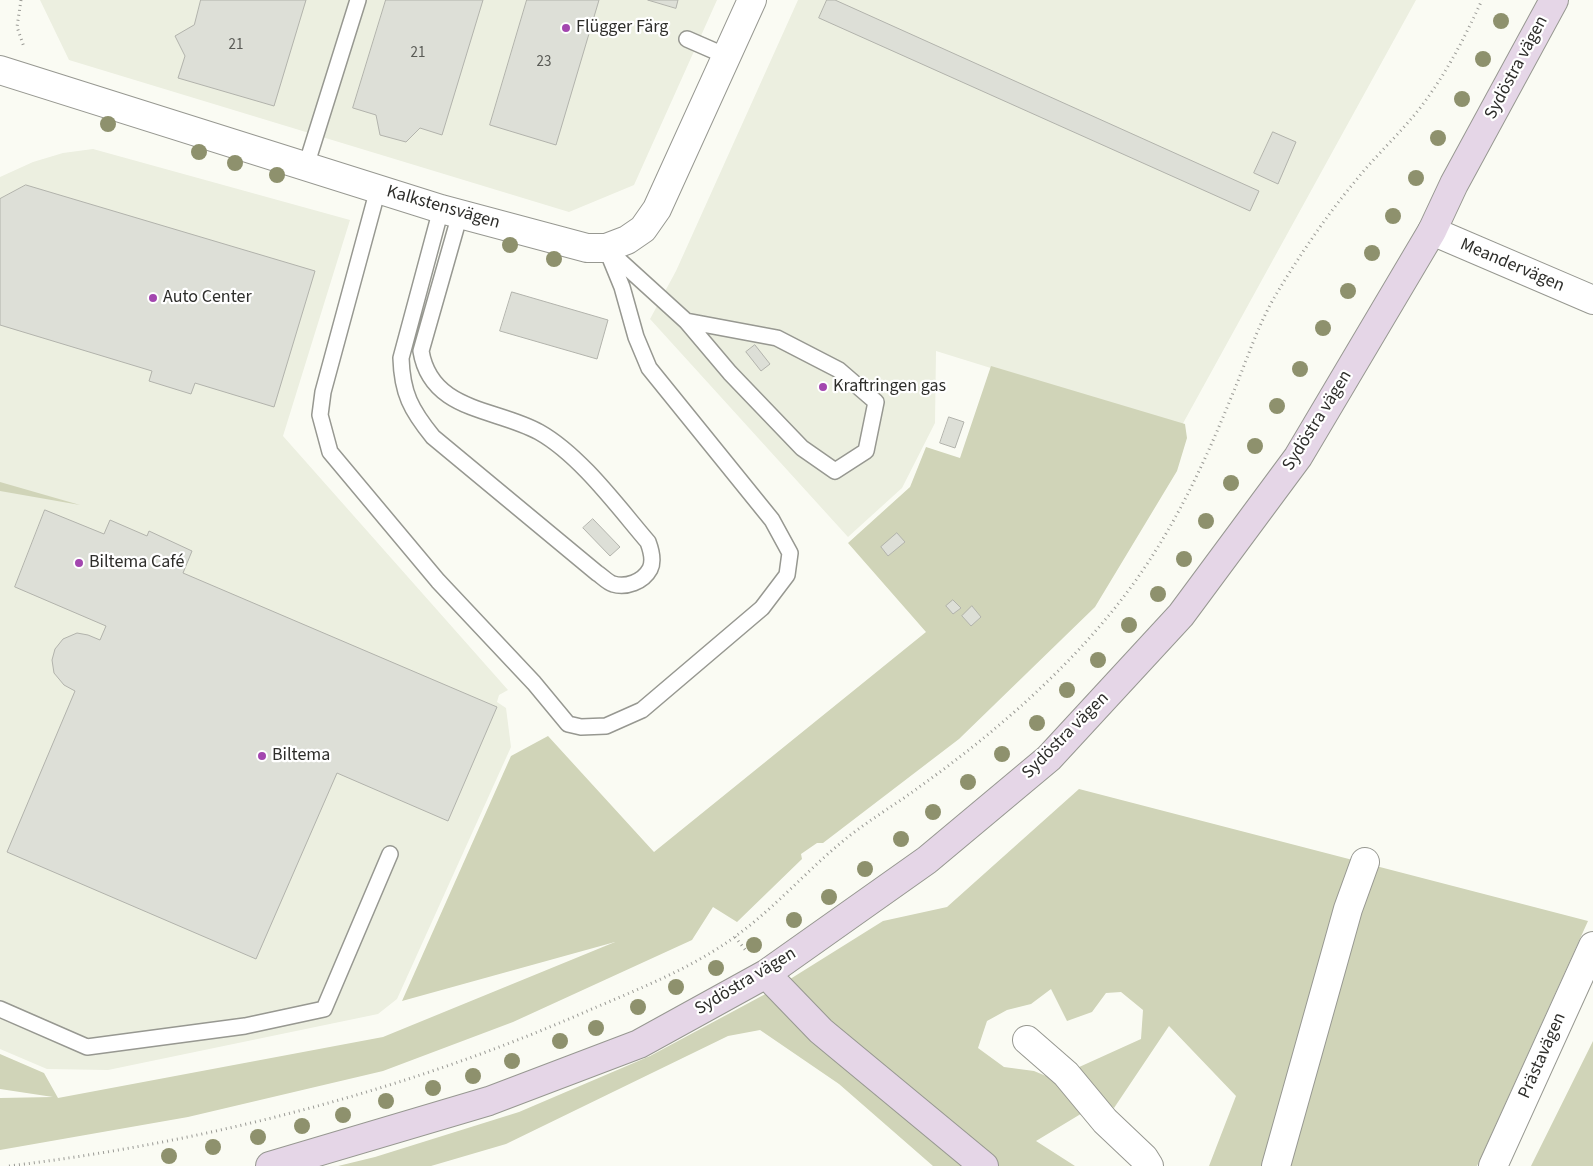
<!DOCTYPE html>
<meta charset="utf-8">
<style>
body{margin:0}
canvas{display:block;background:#fafbf3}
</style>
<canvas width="1593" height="1166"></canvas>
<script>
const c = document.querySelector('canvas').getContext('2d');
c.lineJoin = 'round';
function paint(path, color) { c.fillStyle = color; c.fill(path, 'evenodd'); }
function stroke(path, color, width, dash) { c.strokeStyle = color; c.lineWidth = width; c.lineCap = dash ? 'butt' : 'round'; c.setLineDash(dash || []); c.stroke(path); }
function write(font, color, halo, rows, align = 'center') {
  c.font = font + ' "Source Sans 3",sans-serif'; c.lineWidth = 4.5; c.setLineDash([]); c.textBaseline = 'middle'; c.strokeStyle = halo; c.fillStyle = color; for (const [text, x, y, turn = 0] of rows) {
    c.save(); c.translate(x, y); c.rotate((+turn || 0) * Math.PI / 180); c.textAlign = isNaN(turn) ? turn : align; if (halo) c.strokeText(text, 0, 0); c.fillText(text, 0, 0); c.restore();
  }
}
paint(new Path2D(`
 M40,0h677l-83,185 -65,27 -500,-152z
 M798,0h618l-235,427 -245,-76 -1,72 -33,65 -54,49 -198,-218 26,-48z
 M93,149l257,71 -67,216 225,254 -9,5 -2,7 9,6 5,39 -114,252 -19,15 -270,56 -61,-1 -47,-20v-872l33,-15 30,-9z`), '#ecefe0');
paint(new Path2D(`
 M991,366l194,58 2,14 -10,33 -82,136 -136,132 -136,104h-6l-16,11 1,5 -65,63 -24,-15 -21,33 -179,82 -130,49 -195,46 -188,33v-52l53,-1 -53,-8v-35l44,19 14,25 325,-61 232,-95 -213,59 109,-245 37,-20 106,116 272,-220 -78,-89 62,-56 16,-40 34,11z
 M0,482l80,23 -80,-14z
 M1079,789l509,132 -111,245h-268l27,-70 -67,-70 -55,82 -24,-18 -13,-22 64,-29 2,-29 -22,-18 -15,1 -14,19 -25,9 -16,-32 -20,15 -24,6 -20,11 -9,27 26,19 30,4 24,10 26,31 -48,29 39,25h-142l-94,-82 -79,-54 -32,6 -222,108 -75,22h-93l37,-9 144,-45 131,-56 121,-65 112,-70 64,-14z
 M1593,1041v125h-62z`), '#d0d4b8');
const building = new Path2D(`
 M201,0h105l-32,106 -96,-28 7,-22 -10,-20 19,-11z
 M386,0h97l-41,135 -22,-7 -14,14 -26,-7 -4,-20 -23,-7z
 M527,0h72l-43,145 -66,-20z
 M648,0h30l-2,8z
 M827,0h8l424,191 -9,20 -431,-193z
 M1273,132l23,10 -18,42 -24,-11z
 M26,185l289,86 -41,136 -79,-24 -4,11 -42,-13 3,-10 -152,-46v-126z
 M512,292l96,28 -11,39 -97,-28z
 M755,345l15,19 -9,7 -15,-19z
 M949,417l15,5 -9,26 -15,-5z
 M45,510l59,24 6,-14 37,16 2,-5 43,20 -9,22 314,134 -49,114 -111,-48 -81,186 -249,-107 68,-161 -11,-6 -10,-12 -2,-13 3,-11 8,-10 14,-6 11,2 12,5 6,-14 -91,-39z
 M593,519l27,28 -10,9 -27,-28z
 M897,533l8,9 -17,14 -7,-9z
 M953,600l8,8 -8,6 -7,-8z
 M972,606l9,11 -10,9 -9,-10z`);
paint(building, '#dddfd7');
stroke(building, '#b2b3ac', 1);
const lane = new Path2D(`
 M687,39l39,17
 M306,166l52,-166
 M378,189l-55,203 -3,23 10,37 108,129 96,102 34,41 13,3 25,-1 36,-16 120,-102 25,-33 3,-22 -18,-33 -123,-152 -13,-31 -14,-50 -16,-39
 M441,209l-40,149c1,35 10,52 32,79l164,136c5,3 10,9 16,11 13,4 30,-2 37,-15 4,-8 1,-19 -2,-27 -30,-35 -68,-87 -109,-110 -43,-24 -108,-20 -118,-81l39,-137
 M609,251l77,70 44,52 72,75 33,23 31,-20 10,-49 -37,-32 -62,-32 -91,-17
 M0,1009l87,38 158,-21 79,-17 66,-155`);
const street = new Path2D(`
 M0,70l441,139 146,39h19l21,-8 16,-11 14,-20 95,-209
 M1432,231l161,69
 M1027,1040l39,34 39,47 39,37 5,8
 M1276,1166l72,-257 17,-47
 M1493,1166l100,-220`);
const secondary = new Path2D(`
 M766,974l55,57 163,135
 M270,1166l219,-65 150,-57 127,-70 161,-114 122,-102 132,-143 117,-158 134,-226 22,-47 100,-184`);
stroke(lane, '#979891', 18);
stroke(street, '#979891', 30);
stroke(secondary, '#979891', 30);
stroke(new Path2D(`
 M21,0l-4,27 7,20
 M735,937l12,15
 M9,1166c198,-24 393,-74 576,-154 51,-22 106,-43 151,-76 40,-29 73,-68 112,-99 24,-19 50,-34 74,-52 77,-55 153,-122 209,-198 44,-60 74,-125 102,-194 14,-33 25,-69 44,-100 24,-40 50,-78 80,-114 21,-26 46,-48 66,-75 24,-32 42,-67 59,-104`), '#9a9a95', 3, [1, 4]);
stroke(lane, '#fff', 15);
stroke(street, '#fff', 28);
stroke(secondary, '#e5d6e7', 28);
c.fillStyle = '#8e916d';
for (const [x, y] of [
 [1501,21],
 [1483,59],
 [1462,99],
 [108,124],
 [1438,138],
 [199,152],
 [235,163],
 [277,175],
 [1416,178],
 [1393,216],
 [510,245],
 [1372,253],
 [554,259],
 [1348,291],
 [1323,328],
 [1300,369],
 [1277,406],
 [1255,446],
 [1231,483],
 [1206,521],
 [1184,559],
 [1158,594],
 [1129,625],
 [1098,660],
 [1067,690],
 [1037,723],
 [1002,754],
 [968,782],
 [933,812],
 [901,839],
 [865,869],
 [829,897],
 [794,920],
 [754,945],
 [716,968],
 [676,987],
 [638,1007],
 [596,1028],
 [560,1041],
 [512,1061],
 [473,1076],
 [433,1088],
 [386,1101],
 [343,1115],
 [302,1126],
 [258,1137],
 [213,1147],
 [169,1156]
]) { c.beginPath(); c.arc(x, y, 8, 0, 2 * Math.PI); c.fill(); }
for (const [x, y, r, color] of [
 [566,28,5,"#a346af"],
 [153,298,5,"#a346af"],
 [823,387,5,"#a346af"],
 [79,563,5,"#a346af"],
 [262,756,5,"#a346af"]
]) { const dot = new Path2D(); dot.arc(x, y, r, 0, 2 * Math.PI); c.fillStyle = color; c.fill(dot); stroke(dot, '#fff', 2); }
write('15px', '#595a55', null, [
 ["21",236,46],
 ["21",418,54],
 ["23",544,63]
]);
write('18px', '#2d2d2a', '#fff', [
 ["Flügger Färg",576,28],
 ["Auto Center",163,298],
 ["Kraftringen gas",833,387],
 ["Biltema Café",89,563],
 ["Biltema",272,756]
], 'left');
write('18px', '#2d2d2a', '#fff', [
 ["Sydöstra vägen",1517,68,-62],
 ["Kalkstensvägen",443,208,16],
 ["Meandervägen",1512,266,23],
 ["Sydöstra vägen",1318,421,-58],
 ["Sydöstra vägen",1066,736,-45],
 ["Sydöstra vägen",746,982,-31],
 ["Prästavägen",1543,1056,-66]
]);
</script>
